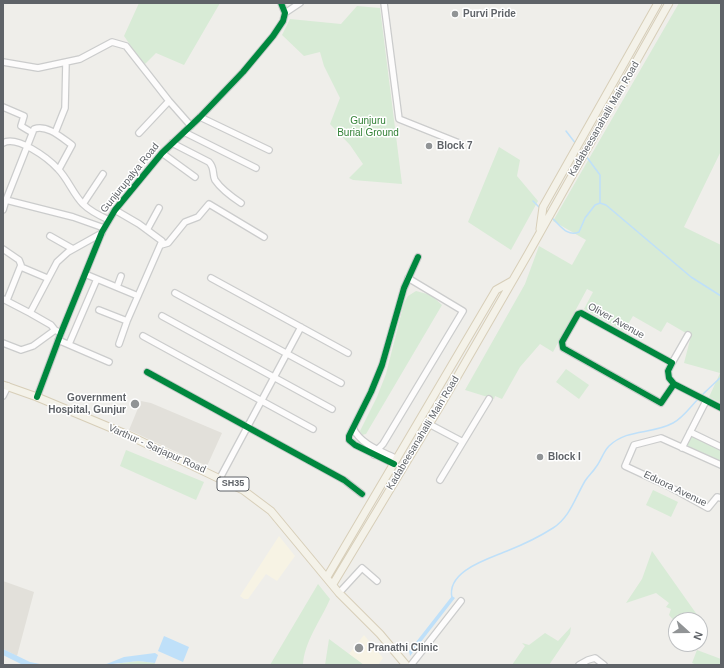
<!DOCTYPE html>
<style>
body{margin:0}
#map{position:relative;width:724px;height:668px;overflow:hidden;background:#efeeea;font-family:Helvetica,sans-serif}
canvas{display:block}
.frame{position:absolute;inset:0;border:4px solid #5f6368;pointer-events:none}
.north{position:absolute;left:668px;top:612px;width:40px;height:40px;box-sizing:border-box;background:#fff;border:1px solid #bfc1c3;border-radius:50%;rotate:111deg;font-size:11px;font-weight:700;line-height:16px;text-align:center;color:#5f6368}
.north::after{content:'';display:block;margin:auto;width:14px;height:18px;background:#919496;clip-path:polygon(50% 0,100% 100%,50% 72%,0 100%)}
</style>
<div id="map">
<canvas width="724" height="668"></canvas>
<div class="frame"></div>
<div class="north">N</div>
</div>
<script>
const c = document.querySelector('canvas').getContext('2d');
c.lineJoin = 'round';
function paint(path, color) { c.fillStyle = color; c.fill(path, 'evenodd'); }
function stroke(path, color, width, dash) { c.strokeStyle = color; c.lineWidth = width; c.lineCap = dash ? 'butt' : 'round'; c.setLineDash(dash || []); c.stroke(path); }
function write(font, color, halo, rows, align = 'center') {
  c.font = font + ' Helvetica,sans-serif'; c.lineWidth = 3; c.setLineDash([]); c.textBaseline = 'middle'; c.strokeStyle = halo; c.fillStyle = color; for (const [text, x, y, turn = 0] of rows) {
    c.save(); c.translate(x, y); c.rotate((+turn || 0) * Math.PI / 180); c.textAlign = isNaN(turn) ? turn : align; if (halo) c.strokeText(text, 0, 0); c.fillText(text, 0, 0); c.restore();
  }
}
paint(new Path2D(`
 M279,536l16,20 -18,25 -11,-7 -18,25h-4l-4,-3z
 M364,635l19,23 -5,7h-14l-15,-11z`), '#f7f3e4');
paint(new Path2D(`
 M141,401l10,2 71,30 -15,33 -78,-36z
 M3,581l31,11 -17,64 -14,-7z`), '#e2e0da');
paint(new Path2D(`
 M139,3h81l-36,62 -28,-12 -12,12 -20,-29z
 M679,3h42v148l-37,76 37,18v158l-12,-6 11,-24 -36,-10 7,-27 -24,-14 -6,10 -28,-16 -9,15 -40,-22 9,-17 -6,-3 -34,63 -13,-8 -20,23 -18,32 -7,-3 -1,3 -29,-9 60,-106 14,-38 33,19 14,-25 -33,-19z
 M357,6l23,2 22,176 -49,-4 -4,-2 14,-14 -13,-19 -20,-21 10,-26 -16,-32 -4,-14 -16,4 -22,-21 8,-16 51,5z
 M499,147l21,13 -3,16 21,25 -27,49 -43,-28z
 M416,291l15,4 11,10 -76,129 -4,1 -2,-4 17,-34 9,-23 18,-71 4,-7z
 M566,369l23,16 -10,14 -23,-17z
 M692,435l29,14v13l-34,-16z
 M126,450l78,32 -8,18 -76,-34z
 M653,490l25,12 -7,15 -25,-12z
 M652,551l53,75 -5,10v-16h-24v3l-7,-8 2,-6 -5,-2 3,-4 -13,-10 -30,10 16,-24z
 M318,584l12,15c-9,21 -26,43 -27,66h-33z
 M571,627l-1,7 -21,31h-37l13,-19 -3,-3 7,2 16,-12 13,8z
 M329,639l35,26h-39z
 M697,650l24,9 -1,6h-23l-5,-2z
 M138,661l17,2 -1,2h-39l6,-2z`), '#d8ebd6');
paint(new Path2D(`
 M452,596l3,2 -45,58 -1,-5z
 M164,636l25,11 -6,15 -25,-11z
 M3,649l27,13 15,3h-22l-20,-10z
 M155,653l3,2 -3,8 -17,-2 -34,4 20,-8z`), '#bfe0f9');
stroke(new Path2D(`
 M566,131l10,13
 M586,156l14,19v28
 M533,201l7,7
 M552,218c9,8 15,19 27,14l6,-14 10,-13 5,-2 6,2 85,72 30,19
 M702,395l19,-18
 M452,598c-6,-27 36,-39 55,-47 15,-6 32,-14 46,-23 17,-11 22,-30 32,-47 3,-5 8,-9 11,-14 5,-6 7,-15 13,-21 19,-18 42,-11 64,-23 10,-5 18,-17 26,-25`), '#bfe0f9', 1.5);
const minor = new Path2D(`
 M384,3l15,116 60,24
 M285,13l15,-10
 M3,62l35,6 42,-9 32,-17 14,4 43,55 22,25
 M3,107l21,9 -3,10 10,6
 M200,117l69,33
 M184,132l72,36
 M55,133l10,-25 1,-46
 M139,133l30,-32
 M3,143c14,-8 45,15 55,26 10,10 15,25 25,35 7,7 17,12 26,16
 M172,143l37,19c6,6 3,12 6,18 6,9 17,17 26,23
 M162,153l33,24
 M6,200l28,-71c13,-5 28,9 38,16l-13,24
 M83,204l20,-30
 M3,210l3,-10 67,17 31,11
 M115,210l24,14 23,17 -35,80 -8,23
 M147,230l12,-22
 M50,236l23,13
 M161,245l7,-2 17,-21 13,-5 11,-13 55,33
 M3,249l16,11 2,5 -14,35
 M21,267l26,11
 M85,274l53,22
 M211,278l137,75
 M117,287l4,-11
 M175,293l166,90
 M3,299l27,14 27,-51 11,-10 34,-19
 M99,310l28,11
 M30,313l21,12 4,5
 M162,316l170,93
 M143,336l170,93
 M58,340l51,22
 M3,343l18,7 12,-4 22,-16 6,3
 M69,344l28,-65
 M672,363l16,-28
 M147,372l197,108 18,14
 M674,384l-13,19 -98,-55 -1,-6 16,-28 3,-1 91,50 -4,8 1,7 5,6 47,24
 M3,396l5,-10
 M37,397l24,-64 41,-101 13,-22 47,-57 38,-36 43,-45 30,-36 10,-15 2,-8 -4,-10
 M429,424l34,18
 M353,428c8,17 28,23 44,31
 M690,432l31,15
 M682,448l24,-47
 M374,455l4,-6 5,-5 80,-133 -55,-33
 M394,464l-39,-19 -6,-5v-4l22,-44 11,-27 22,-77 14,-31
 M721,465l-60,-27 -27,7 -9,21 43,20 40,22 9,-11 4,1
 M220,478l81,-151
 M440,480l49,-81
 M339,593l23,-25 15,13
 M411,665l50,-64
 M579,665l9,-5 7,-2 9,7`);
const major = new Path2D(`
 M540,229l3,-22 115,-204
 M3,385l34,12 91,38 115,55 28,21 68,82 41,41 26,31
 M327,577l169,-287 16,-9
 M333,584l109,-181 86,-149 141,-251`);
stroke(minor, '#cbcccc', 8);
stroke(major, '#d7ceb8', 9);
stroke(minor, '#fdfcfc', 5.5);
stroke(major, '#f4f2e9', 7);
stroke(new Path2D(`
 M147,372l197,108 18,14
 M674,384l-13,19 -98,-55 -1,-6 16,-28 3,-1 91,50 -4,8 1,7 5,6 47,24
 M37,397l24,-64 41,-101 13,-22 47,-57 38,-36 43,-45 30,-36 10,-15 2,-8 -4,-10
 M394,464l-39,-19 -6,-5v-4l22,-44 11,-27 22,-77 14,-31`), '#00873e', 6);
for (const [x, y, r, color] of [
 [455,14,4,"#919496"],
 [429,146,4,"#919496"],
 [135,404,5,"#919496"],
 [540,457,4,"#919496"],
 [359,648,5,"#919496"]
]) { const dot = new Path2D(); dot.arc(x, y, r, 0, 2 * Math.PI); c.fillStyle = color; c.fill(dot); stroke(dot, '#fff', 1.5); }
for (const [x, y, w] of [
 [233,484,32]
]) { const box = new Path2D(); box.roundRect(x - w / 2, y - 7, w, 14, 3); c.fillStyle = '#fff'; c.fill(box); stroke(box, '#5f6368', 1); }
write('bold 9px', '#5f6368', null, [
 ["SH35",233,484]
]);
write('bold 10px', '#5f6368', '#fff', [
 ["Purvi Pride",463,14],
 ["Block 7",437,146],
 ["Government",126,398,"right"],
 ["Hospital, Gunjur",126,410,"right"],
 ["Block I",548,457],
 ["Pranathi Clinic",368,648]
], 'left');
write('10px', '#5f6368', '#fff', [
 ["Kadabeesanahalli Main Road",604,119,-60],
 ["Gunjurupalya Road",130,178,-51],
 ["Oliver Avenue",616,321,29],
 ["Kadabeesanahalli Main Road",423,433,-59],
 ["Varthur - Sarjapur Road",157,449,24],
 ["Eduora Avenue",675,489,26]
]);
write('10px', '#348238', '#fff', [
 ["Gunjuru",368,121],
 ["Burial Ground",368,133]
]);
</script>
